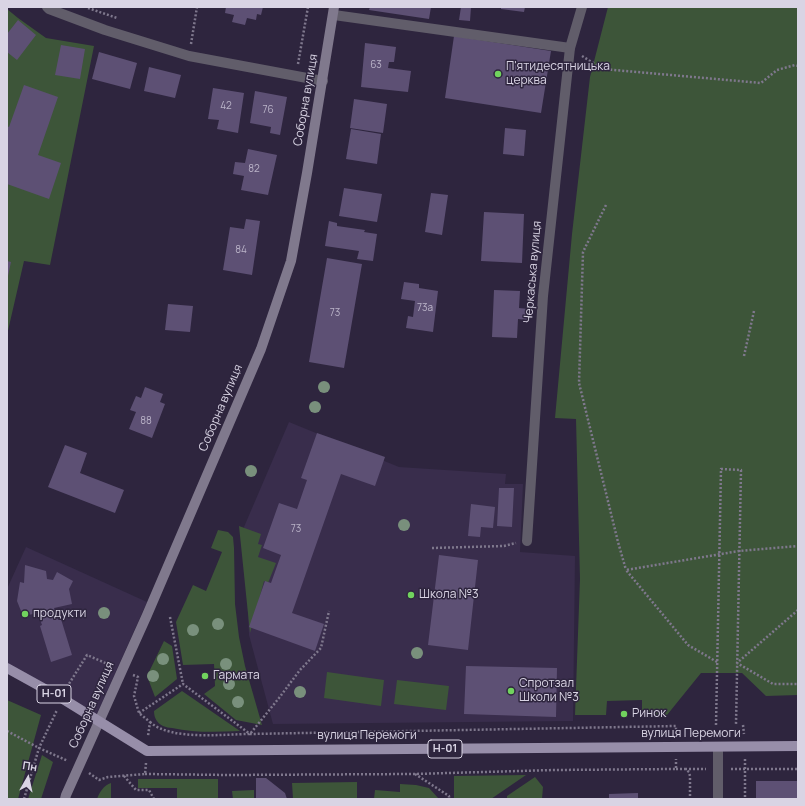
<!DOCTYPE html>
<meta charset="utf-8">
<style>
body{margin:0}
#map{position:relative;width:805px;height:806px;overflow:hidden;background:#2e253e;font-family:Manrope,sans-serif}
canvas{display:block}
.frame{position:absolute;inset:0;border:8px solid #d9d4e4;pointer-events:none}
.north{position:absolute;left:8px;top:758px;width:40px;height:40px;-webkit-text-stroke:3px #2e253e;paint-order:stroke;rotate:9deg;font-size:11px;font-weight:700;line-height:16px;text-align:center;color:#d9d4e4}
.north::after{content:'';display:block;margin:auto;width:14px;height:18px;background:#d9d4e4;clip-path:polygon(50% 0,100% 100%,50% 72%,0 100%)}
</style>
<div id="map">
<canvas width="805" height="806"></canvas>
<div class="frame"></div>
<div class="north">Пн</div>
</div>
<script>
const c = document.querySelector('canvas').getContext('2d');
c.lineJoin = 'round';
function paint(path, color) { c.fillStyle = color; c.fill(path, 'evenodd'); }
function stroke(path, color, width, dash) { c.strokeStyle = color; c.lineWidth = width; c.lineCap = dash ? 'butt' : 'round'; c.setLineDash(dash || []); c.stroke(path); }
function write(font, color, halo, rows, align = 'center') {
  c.font = font + ' Manrope,sans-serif'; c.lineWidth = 3; c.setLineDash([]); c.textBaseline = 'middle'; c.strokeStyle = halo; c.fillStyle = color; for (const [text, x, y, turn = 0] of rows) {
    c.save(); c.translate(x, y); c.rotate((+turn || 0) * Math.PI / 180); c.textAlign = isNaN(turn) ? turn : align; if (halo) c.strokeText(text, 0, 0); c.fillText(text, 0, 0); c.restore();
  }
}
paint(new Path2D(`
 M289,422l110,45 107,7 -1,10h18l-3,68 55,4 -2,165 -300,3 -24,-89 -5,-108z
 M26,547l121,55 -51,114 -31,-22 -58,-30v-75z`), '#392d4c');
paint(new Path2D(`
 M608,7h190v688l-32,1 -24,-23h-41l-34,42h-25v-15l-35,1 -1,14h-31l5,-136 -4,-160 -21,-1 17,-184 18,-157z
 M7,9l11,9 28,20 48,8 -44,219 -26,-4 -17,74z
 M239,526l22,8 -3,10 4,1 -4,12 18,6 -8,20 -4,-2 -14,52z
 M218,530l10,2 5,5 1,11 1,56 4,33 6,29 17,59 -26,-5 -32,-26 11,-8 -1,-22 -31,1 -7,-43 17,-37 13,6 16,-39 -11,-4z
 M164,641l8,5 5,33 -22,18 -8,-21z
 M327,672l57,8 -3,26 -57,-8z
 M397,680l52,6 -3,24 -52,-6z
 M182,691l58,40c-23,1 -46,2 -68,-3 -3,0 -6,-1 -9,-2 -6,-3 -9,-8 -9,-15z
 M7,700l34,15 -23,84h-11z
 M42,755l11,7 -12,37h-13z
 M526,775l-35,24h-37v-23z
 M535,777l8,10 -1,12h-35v-3z
 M138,779h80v20h-41v-11h-39z
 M357,782v17h-64l-1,-16z
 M111,783v16h-14c2,-6 7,-14 14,-16z
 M400,784l16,1 13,3 10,11h-65l1,-9 25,2z
 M254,790v9h-21l-1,-8z`), '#3d5539');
paint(new Path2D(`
 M226,7h37l-2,8 -4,-1 -1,6 -9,-2 -2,7 -13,-3 2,-7 -9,-2z
 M370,7h61l-2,12 -60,-9z
 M461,7h10l-1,14 -11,-1z
 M501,7h24l-1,5 -23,-3z
 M18,20l18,15 -19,25 -10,-8v-18z
 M454,36l97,15 -10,62 -96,-15z
 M365,43l31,4 -2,15h-5l-1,6 23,3 -3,21 -47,-5z
 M61,45l24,4 -5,30 -25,-4z
 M99,52l38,11 -7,26 -38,-10z
 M149,67l32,8 -6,23 -31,-7z
 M24,85l34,12 -20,58 23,8 -12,36 -42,-15v-58l2,1z
 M213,88l31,5 -6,40 -21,-4 2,-9 -11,-1z
 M255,91l32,6 -7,38 -10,-2 1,-6 -21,-4z
 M354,99l33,5 -4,29 -33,-5z
 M505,128l21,2 -2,26 -21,-2z
 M351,129l30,5 -4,30 -31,-5z
 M248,149l29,6 -9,40 -27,-5 3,-14 -11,-2 2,-12 10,1z
 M344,188l38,6 -5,28 -38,-6z
 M431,193l17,2 -6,40 -17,-3z
 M484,212l40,2 -2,49 -41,-2z
 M246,219l14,2 -8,54 -29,-5 7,-43 14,2z
 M329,221l8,2v3l28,4 -1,2 13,2 -4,27 -16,-2 2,-8 -34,-5z
 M327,258l35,6 -18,104 -35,-6z
 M7,261l4,1 -3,14h-1z
 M404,282l15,2v4l19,3 -5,41 -27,-4 2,-12 5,1 2,-16 -14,-2z
 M494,290l26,1 -1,17 9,1 -1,11 -9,-1 -1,19 -25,-1z
 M168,304l25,2 -3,26 -25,-2z
 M145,387l18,7 -3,8 5,2 -13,34 -23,-9 7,-17 -6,-2 6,-14 5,2z
 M317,433l68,24 -10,29 -34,-12 -49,139 32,11 -9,27 -66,-24 16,-46 6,2 10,-28 -18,-7 16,-45 18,6 10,-29 -6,-2z
 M65,445l22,8 -7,20 44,17 -9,23 -67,-26z
 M499,488h15l-2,39 -15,-1z
 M471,504l24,3 -2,21 -12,-1 -1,10 -12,-1z
 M439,555l39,5 -10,90 -40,-5z
 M25,565l21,6 1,8 6,1 4,-8 16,9 -4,8 3,15 -18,4 4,12 3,-1 11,36 -21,7 -11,-36 2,-1 -4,-12 -15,3 -6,-15 3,-19 4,1z
 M466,666l91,2 -1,49 -92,-3z
 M256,778h10l19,15 2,6h-31z
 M756,781h42v18h-42z
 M638,793v6h-29v-5z`), '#5d5074');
stroke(new Path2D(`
 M88,8l29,10
 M191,44l6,-37
 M582,56l21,13 158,14 16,-13 18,-5 3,1
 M298,64l10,-57
 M606,205l-23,47 -4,131 39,159 8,28
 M744,356l10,-45
 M432,548l72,-2 12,-3
 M798,610l-61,53 36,21h25
 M170,617l13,67
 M717,662l-29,-17 -62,-75 113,-19 59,-5
 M133,675l5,2 -4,19 5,17 11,9 -2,14
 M67,687l20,-32 23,10
 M139,713l44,-29 67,50 426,-8v8
 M150,722c21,19 73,12 100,12l29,-36 21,-28 21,-22 8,-37
 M716,725l5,-256 20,1 -5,254
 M743,725l1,9
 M7,731l32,17 29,13
 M745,759v40
 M676,769h9l4,3 1,4v23
 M685,769h21
 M731,769h67
 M89,773l10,7 9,-3 37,-3 1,-11
 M145,774l83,1 186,-1 140,-4 122,-1v-10
 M415,774l34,22v3
 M124,776l12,14h13l5,9
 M24,799l15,-51 18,-38`), '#7f788d', 2.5, [2, 2]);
stroke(new Path2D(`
 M334,15l236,33`), '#615d6a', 10);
stroke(new Path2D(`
 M47,7l2,2 56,21 84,26 134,25
 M527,541l16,-245 27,-248 12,-41`), '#615d6a', 10);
stroke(new Path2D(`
 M718,799v-52`), '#615d6a', 10);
stroke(new Path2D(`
 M65,799l1,-4 81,-180 114,-266 30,-88 16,-88 27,-166`), '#80798d', 10);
stroke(new Path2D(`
 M7,668l56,31 84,52 651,-5`), '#978ea9', 10);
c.fillStyle = '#79907c';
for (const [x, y] of [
 [324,387],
 [315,407],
 [251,471],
 [404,525],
 [104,613],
 [218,624],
 [193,630],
 [417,653],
 [163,659],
 [226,664],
 [153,676],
 [229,684],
 [300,692],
 [238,702]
]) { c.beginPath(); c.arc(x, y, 6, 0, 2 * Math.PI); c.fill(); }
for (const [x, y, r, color] of [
 [498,74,4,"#71d35e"],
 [411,595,4,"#71d35e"],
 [25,614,4,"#71d35e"],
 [205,676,4,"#71d35e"],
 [511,691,4,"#71d35e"],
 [624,714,4,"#71d35e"]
]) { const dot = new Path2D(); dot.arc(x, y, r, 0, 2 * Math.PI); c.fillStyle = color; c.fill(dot); stroke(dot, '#2e253e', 1.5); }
write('10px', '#bab3c8', null, [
 ["63",376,65],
 ["42",226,106],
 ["76",268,110],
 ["82",254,169],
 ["84",241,250],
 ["73а",425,308],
 ["73",335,313],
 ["88",146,421],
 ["73",296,529]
]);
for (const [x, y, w] of [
 [54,694,34],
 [445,749,34]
]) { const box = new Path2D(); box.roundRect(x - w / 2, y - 9, w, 18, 3); c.fillStyle = '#2e253e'; c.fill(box); stroke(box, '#d9d4e4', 1); }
write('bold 11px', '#d9d4e4', null, [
 ["Н-01",54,694],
 ["Н-01",445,749]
]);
write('12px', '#d9d4e4', '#2e253e', [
 ["П'ятидесятницька",506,67],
 ["церква",506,81],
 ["Школа №3",419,595],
 ["продукти",33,614],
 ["Гармата",213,676],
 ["Спротзал",519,684],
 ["Школи №3",519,698],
 ["Ринок",632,714]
], 'left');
write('12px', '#d9d4e4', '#2e253e', [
 ["Соборна вулиця",306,100,-80],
 ["Черкаська вулиця",533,272,-85],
 ["Соборна вулиця",221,408,-67],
 ["Соборна вулиця",92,705,-66],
 ["вулиця Перемоги",691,734],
 ["вулиця Перемоги",367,736]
]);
</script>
